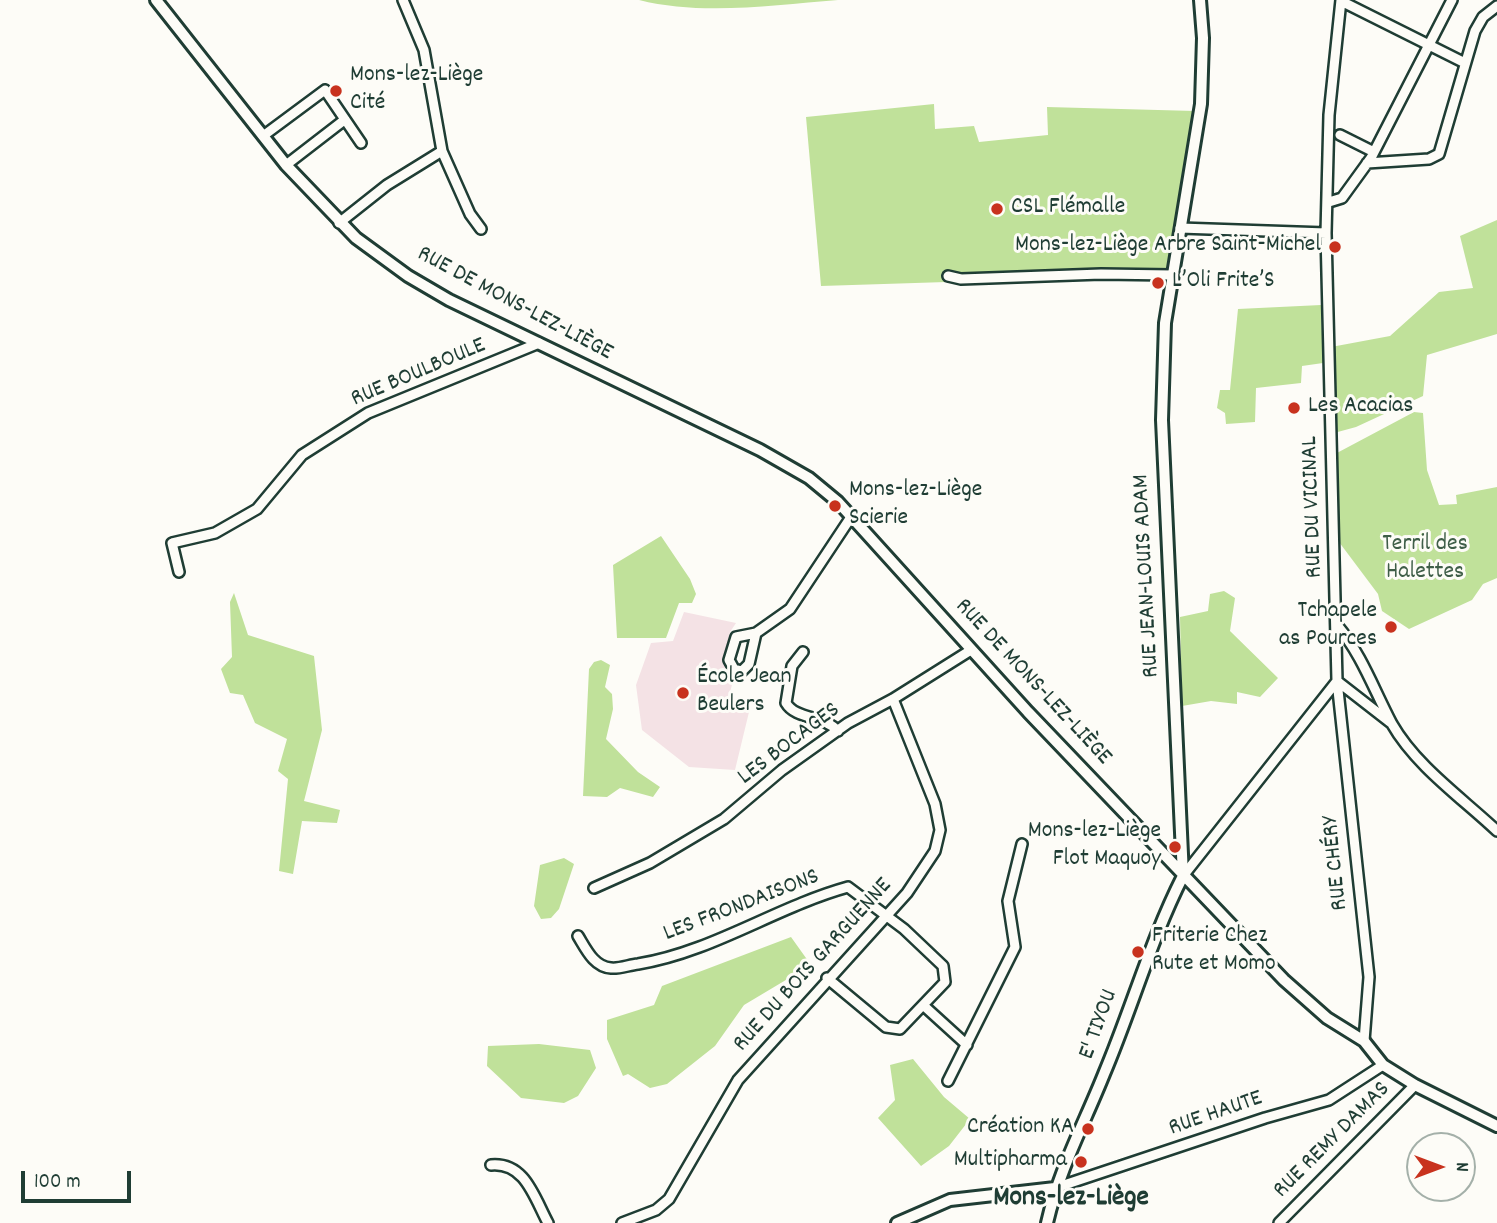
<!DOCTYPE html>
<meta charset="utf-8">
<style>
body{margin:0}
#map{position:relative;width:1497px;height:1223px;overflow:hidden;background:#fdfcf7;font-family:Dekko,sans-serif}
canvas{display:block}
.north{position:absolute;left:1406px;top:1132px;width:70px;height:70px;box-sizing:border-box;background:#fdfcf7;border:2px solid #a4b0a9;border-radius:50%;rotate:90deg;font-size:19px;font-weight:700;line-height:28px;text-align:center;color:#1f3d34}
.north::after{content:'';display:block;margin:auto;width:24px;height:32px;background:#c8321e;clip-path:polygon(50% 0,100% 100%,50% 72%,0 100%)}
.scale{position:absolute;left:21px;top:1171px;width:110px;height:32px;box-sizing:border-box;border:4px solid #1f3d34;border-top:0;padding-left:9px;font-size:21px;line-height:24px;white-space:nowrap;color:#1f3d34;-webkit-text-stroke:5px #fdfcf7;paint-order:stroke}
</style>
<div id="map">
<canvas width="1497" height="1223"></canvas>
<div class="north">N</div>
<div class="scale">100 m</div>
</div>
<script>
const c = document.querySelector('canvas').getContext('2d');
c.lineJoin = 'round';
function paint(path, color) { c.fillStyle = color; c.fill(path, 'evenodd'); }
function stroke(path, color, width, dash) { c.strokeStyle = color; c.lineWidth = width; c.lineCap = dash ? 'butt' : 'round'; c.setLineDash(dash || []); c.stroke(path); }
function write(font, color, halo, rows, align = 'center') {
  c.font = font + ' Dekko,sans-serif'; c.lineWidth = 6; c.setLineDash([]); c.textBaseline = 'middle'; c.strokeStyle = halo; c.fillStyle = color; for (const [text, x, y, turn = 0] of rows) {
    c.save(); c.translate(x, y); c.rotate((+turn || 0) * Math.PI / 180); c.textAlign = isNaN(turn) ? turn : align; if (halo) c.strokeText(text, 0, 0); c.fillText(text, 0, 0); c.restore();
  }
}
paint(new Path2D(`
 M684,612l52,11 -6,9 -4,25v11l8,9 -6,23 21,12 -14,58 -46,-3 -47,-37 -6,-45 15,-42 22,-2z`), '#f4e2e5');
paint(new Path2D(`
 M639,0h199c-64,5 -136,16 -199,0z
 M934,104l1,25 39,-3 5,16 69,-7 -1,-28 148,4 -27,167 -46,2 -19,-3 -282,9 -15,-169z
 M1497,220v114l-70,21 -4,41 -67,31 -22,6 -3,-86 59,-11 49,-44 34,-4 -13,-52z
 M1321,305l2,58 -21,3 -1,17 -45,5 -1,34 -29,2 -1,-11 -8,-5 3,-18h10l8,-81z
 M1414,412l9,1 4,57 12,35 18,-1 -1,-9 41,-8v91l-14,6 -11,16 -63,29 -27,-18 -4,-17 -39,-52 -4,-88z
 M661,536l29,43 6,15 -4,9h-13l-13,35h-49l-4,-73z
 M1224,591l11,7 -5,33 48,47 -18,19 -23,-5v12l-26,-3 -29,5 -2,-89 28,-6 2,-17z
 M234,593l14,42 66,21 8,74 -18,71 36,9 -3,13 -35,-2 -9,53 -14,-3 9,-92 -10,-8 9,-32 -32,-16 -12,-28 -13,-2 -9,-24 11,-12 -2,-55z
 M601,660l9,5 -5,22 7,7 1,15 -7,30 32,33 22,15 -7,10 -33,-9 -13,9 -24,-1 6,-127 5,-7z
 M564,858l10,6 -15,45 -8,9 -10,1 -7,-13 6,-41z
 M791,937l20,28 -67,40 -29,41 -48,38 -17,4 -22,-14 -5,2 -16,-37v-19l47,-15 8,-19z
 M539,1044l51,6 6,18 -18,28 -14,7 -43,-5 -34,-32 1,-20z
 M913,1059l31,38 26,22 -21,27 -28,20 -43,-48 17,-18 -5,-35z`), '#c0e19a');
const minor = new Path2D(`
 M403,0l21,50 18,101 28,63 11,15
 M1341,0l-12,115 -3,118 11,448 32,296 -5,64
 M1341,1l124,62
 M1340,135l34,17
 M263,136l62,-46 36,53
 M1367,163l62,-4 10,-5 36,-123 8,-14 14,-11
 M286,165l57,-44
 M1329,202l13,-4 29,-40 81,-158
 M339,223l48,-38 55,-34
 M1180,228l146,5
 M948,276l13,3 140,-5 72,1
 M179,572l-7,-29 43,-10 42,-24 45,-54 66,-42 171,-70
 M1337,625c25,30 37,65 55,99 24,42 70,74 105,107
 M756,633l-7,31 -7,7 -8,-2 -5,-9 7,-23 20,-4 34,-24 61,-92
 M803,652l-11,14 -6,37c10,17 38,12 52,28
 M1337,681l54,42
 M1183,876l154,-195
 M594,888l56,-25 74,-44 58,-49 66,-47 45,-24 78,-49
 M578,936c8,13 16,31 33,32 8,1 18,-3 27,-4 74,-12 138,-57 210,-77l56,42 39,37 2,16 -45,47 -14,-2 -59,-49
 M923,1005l44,40
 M948,1081l67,-134 -7,-46 14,-57
 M491,1165c34,-3 43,32 57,58
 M1055,1188l210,-70 64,-18 54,-35
 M622,1223l34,-13 13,-11 69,-119 169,-187 28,-42 5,-21 -5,-26 -42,-105
 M1279,1223l136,-138`);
const tertiary = new Path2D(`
 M156,0l130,165 70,73 52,38 41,24 311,150 49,28 29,24 190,210 256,268 43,38 37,23 19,24 32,20 82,41
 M1183,876l-21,-456 3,-97 36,-219 2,-66 -3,-38
 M897,1223l53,-23 105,-12
 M1047,1223c12,-53 37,-99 57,-149 28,-66 47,-135 79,-198`);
stroke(minor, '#1f3d34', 14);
stroke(tertiary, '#1f3d34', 16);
stroke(minor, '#fdfcf7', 9);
stroke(tertiary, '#fdfcf7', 10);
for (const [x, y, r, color] of [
 [336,91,7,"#c8321e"],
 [997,209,7,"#c8321e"],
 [1335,247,7,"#c8321e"],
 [1158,283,7,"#c8321e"],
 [1294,408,7,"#c8321e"],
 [835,506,7,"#c8321e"],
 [1391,627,7,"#c8321e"],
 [683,693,7,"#c8321e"],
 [1175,847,7,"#c8321e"],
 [1138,952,7,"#c8321e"],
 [1088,1129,7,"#c8321e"],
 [1081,1162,7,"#c8321e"]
]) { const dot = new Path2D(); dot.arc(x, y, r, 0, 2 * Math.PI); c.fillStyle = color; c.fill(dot); stroke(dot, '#fdfcf7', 2.5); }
write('24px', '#1f3d34', '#fdfcf7', [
 ["Mons-lez-Liège",350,77],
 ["Cité",350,105],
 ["CSL Flémalle",1011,209],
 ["Mons-lez-Liège Arbre Saint-Michel",1321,247,"right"],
 ["L’Oli Frite’S",1172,283],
 ["Les Acacias",1308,408],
 ["Mons-lez-Liège",849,492],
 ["Scierie",849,520],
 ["Tchapele",1377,613,"right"],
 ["as Pources",1377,641,"right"],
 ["École Jean",697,679],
 ["Beulers",697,707],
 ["Mons-lez-Liège",1161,833,"right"],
 ["Flot Maquoy",1161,861,"right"],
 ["Friterie Chez",1152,938],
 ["Rute et Momo",1152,966],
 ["Création KA",1074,1129,"right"],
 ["Multipharma",1067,1162,"right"]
], 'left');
write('24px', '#1f3d34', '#fdfcf7', [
 ["RUE DE MONS-LEZ-LIÈGE",514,305,28],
 ["RUE BOULBOULE",419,374,-23],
 ["RUE DU VICINAL",1314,507,-92],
 ["RUE JEAN-LOUIS ADAM",1148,576,-93],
 ["RUE DE MONS-LEZ-LIÈGE",1032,683,47],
 ["LES BOCAGES",790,745,-37],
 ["RUE CHÉRY",1337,863,-96],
 ["LES FRONDAISONS",742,907,-21],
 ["RUE DU BOIS GARGUENNE",814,966,-48],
 ["E' TIYOU",1100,1025,-70],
 ["RUE HAUTE",1216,1115,-19],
 ["RUE REMY DAMAS",1333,1141,-45]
]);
write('24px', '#3f5e48', '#fdfcf7', [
 ["Terril des",1425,546],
 ["Halettes",1425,574]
]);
write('bold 28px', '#1f3d34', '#fdfcf7', [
 ["Mons-lez-Liège",1071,1200]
]);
</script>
